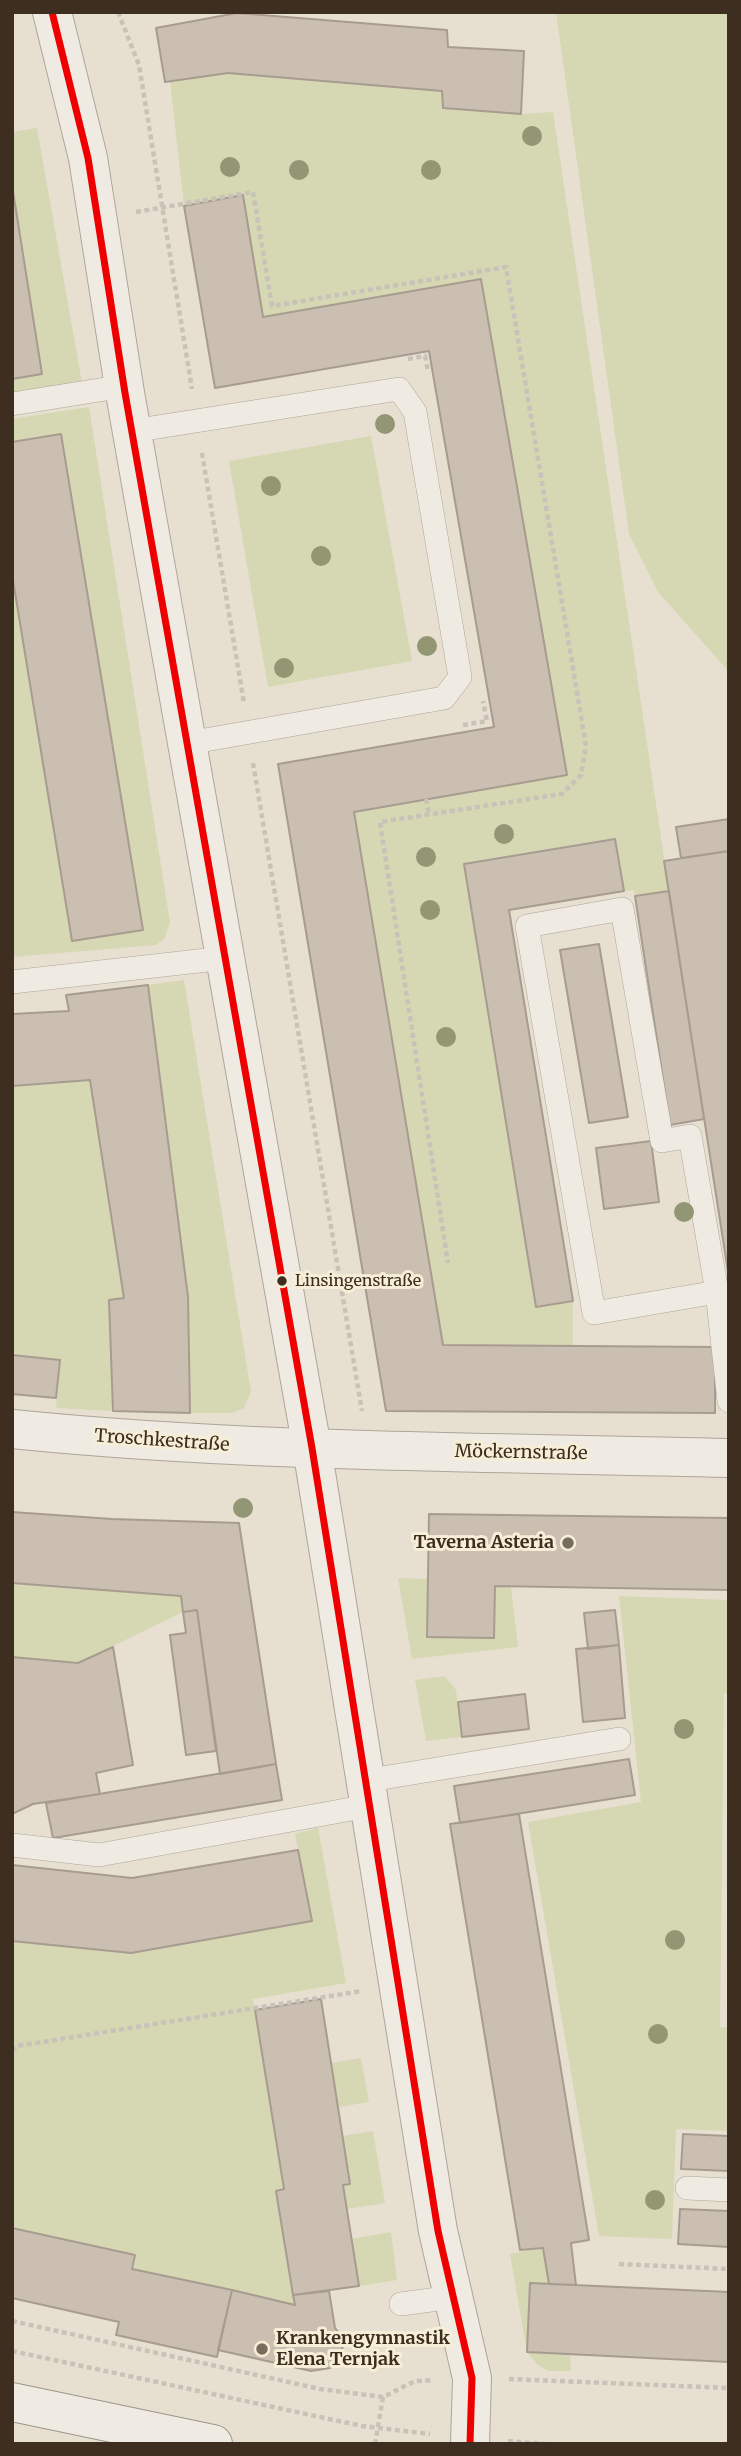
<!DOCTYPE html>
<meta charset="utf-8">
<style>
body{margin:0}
#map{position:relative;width:741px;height:2456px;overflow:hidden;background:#e7e0d1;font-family:Merriweather,serif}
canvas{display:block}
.frame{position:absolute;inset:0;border:14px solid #3d2e20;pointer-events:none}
</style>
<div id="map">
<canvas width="741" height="2456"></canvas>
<div class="frame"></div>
</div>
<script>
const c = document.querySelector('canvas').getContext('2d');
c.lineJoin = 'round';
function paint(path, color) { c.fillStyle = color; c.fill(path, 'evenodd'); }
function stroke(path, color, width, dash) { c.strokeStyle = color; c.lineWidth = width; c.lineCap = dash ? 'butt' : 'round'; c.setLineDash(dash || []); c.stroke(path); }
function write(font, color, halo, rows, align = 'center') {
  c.font = font + ' Merriweather,serif'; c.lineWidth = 6; c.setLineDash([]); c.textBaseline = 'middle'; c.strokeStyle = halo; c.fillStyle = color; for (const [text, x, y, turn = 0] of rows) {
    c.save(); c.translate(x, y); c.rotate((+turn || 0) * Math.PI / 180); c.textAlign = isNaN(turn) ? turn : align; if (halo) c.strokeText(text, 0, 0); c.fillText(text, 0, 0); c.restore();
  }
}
paint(new Path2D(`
 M556,12h173v660l-71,-80 -29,-58z
 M228,73l214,18 1,17 78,6 32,-2 116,779 -34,5 -1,-6 -10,1 -9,-52 -151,25 73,442 36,-5v44h-130l-89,-533 213,-37 -85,-495 -219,37 -20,-121 -59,10 -14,-125z
 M37,128l45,255 -70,11v-262z
 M89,407l81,516 -6,16 -8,6 -144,12v-538z
 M371,436l41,225 -144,26 -39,-226z
 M184,980l67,412 -7,16 -12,5h-42l-2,-116 -40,-312z
 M90,1080l34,218 -15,3 4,110 -57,-3 3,-48 -47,-5v-269z
 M398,1578l31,1 65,59 1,-52 16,1 7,60 -106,12z
 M12,1581l169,15 2,16 -105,51 -66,-6z
 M619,1596l110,4v93h-5l-4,334h9v104l-53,-2 -4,110 -73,-3 -71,-414 113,-20z
 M445,1676l11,14 6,47 -36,4 -11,-61z
 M318,1828l28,155 -93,16 31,190 -8,2 19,114 -163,-36 3,-14 -123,-27v-287l119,12 181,-32 -17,-87z
 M361,2058l8,44 -30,5 -8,-44z
 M373,2131l12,72 -38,6 -4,-24 7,-1 -8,-48z
 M391,2232l6,48 -38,6 -8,-47z
 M543,2248l6,36 -19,-1 -2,69 42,2 1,17h-22l-11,-6 -11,-13 -17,-98z`), '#d6d7b3');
const building = new Path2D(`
 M237,13l210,17 1,17 76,4 -3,63 -78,-6 -1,-17 -214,-18 -63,9 -9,-54z
 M12,185l30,189 -30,5z
 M243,195l20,122 218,-38 86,496 -213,37 89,533 272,2v66l-329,-2 -108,-647 216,-37 -65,-376 -214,37 -31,-182z
 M61,434l82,496 -71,11 -60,-367v-132z
 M729,819v32l-48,7 -5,-31z
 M615,839l9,52 -115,19 64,391 -37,6 -72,-443z
 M729,851v427l-65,-417z
 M669,891l35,228 -34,6 -35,-229z
 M599,944l29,173 -39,6 -29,-173z
 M148,985l40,312 2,116 -77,-2 -4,-111 15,-2 -34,-218 -78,6v-72l57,-3 -3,-16z
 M651,1141l8,61 -55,7 -8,-61z
 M12,1355l48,5 -4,38 -44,-4z
 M12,1512l100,7 127,4 37,241 -56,10 -23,-164 -14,2 -2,-16 -169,-13z
 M429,1514l300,4v72l-234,-4 -1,52 -67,-1z
 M197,1610l19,141 -30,4 -16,-120 16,-2 -3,-21z
 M615,1610l4,35 -31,4 -4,-36z
 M619,1645l6,73 -42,4 -7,-73z
 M113,1647l20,118 -37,8 4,21 -67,10 -21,10v-157l66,6z
 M525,1694l4,35 -67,8 -4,-35z
 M629,1759l6,36 -175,28 -6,-37z
 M276,1764l6,36 -229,38 -7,-35z
 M519,1814l70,426 -18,3 5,42 -27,-1 -6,-36 -23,2 -70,-426z
 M298,1850l14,71 -181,32 -119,-12v-76l120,13z
 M321,1999l29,185 -7,1 16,101 -66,9 -17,-104 8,-2 -29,-179z
 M683,2134l46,2v35l-48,-2z
 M680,2209l49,2v36l-51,-3z
 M12,2228l123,27 -3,14 100,21 -15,67 -101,-22 3,-13 -107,-24z
 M530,2283l199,9v70l-202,-10z
 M232,2290l63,15 -2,-10 36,-4 6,37 8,10 -1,18 -12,12 -19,3 -93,-21z`);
paint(building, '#cbbfb2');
stroke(building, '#a89c90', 2);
const lane = new Path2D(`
 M12,404l112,-18
 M132,431l267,-42 16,23 45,265 -16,21 -256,45
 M12,982l213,-24
 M717,1292l-123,21 -67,-387 95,-17 40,232 28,-5 27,156 12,109
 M364,1781l255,-42
 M12,1845l87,10 269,-49
 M687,2188l42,2
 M401,2304l52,-7`);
const street = new Path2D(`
 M52,12l36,146 37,235 187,1055 126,783 34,147 -2,66
 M12,1429c238,24 478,23 717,29`);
const secondary = new Path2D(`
 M12,2402l201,42`);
stroke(lane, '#ada599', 24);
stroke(street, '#ada599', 40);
stroke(secondary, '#9c958a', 40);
stroke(new Path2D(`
 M118,12l21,53 53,324
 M136,212l117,-20 19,114 234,-39 80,479 -5,29 -19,19 -182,28 68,441
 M408,359l17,-3 3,15
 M202,453l42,250
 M463,725l24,-4 -4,-20
 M253,763l109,648
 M426,799l3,15
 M12,2051l5,-5 345,-55
 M619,2264l110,5
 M12,2321l308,68 63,8 32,-16 19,-1
 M12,2351l350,75 68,8
 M509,2379l220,9
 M508,2441l37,3
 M375,2444l8,-47`), '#c8c2b9', 4.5, [5, 3.5]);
stroke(lane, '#efebe3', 23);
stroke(street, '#efebe3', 38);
stroke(secondary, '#efebe3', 38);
stroke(new Path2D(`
 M52,12l36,146 37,235 187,1055 126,783 34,147 -2,66`), '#e00', 7);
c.fillStyle = '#929673';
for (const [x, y] of [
 [532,136],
 [230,167],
 [299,170],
 [431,170],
 [385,424],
 [271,486],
 [321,556],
 [427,646],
 [284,668],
 [504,834],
 [426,857],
 [430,910],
 [446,1037],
 [684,1212],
 [243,1508],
 [684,1729],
 [675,1940],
 [658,2034],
 [655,2200]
]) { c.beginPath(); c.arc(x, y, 10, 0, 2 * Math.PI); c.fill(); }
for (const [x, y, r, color] of [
 [282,1281,6,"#3d2e20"],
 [568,1543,7,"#786c5e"],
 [262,2349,7,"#786c5e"]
]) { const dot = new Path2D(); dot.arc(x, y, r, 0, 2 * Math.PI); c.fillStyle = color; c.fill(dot); stroke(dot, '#f7eed8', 2.5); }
write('16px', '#3d2e20', '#f7eed8', [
 ["Linsingenstraße",295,1281]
], 'left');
write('18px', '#3d2e20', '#f7eed8', [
 ["Troschkestraße",162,1441,4],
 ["Möckernstraße",521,1453,1]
]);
write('bold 18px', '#3d2e20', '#f7eed8', [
 ["Taverna Asteria",554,1543],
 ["Krankengymnastik",276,2339,"left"],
 ["Elena Ternjak",276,2360,"left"]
], 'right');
</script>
